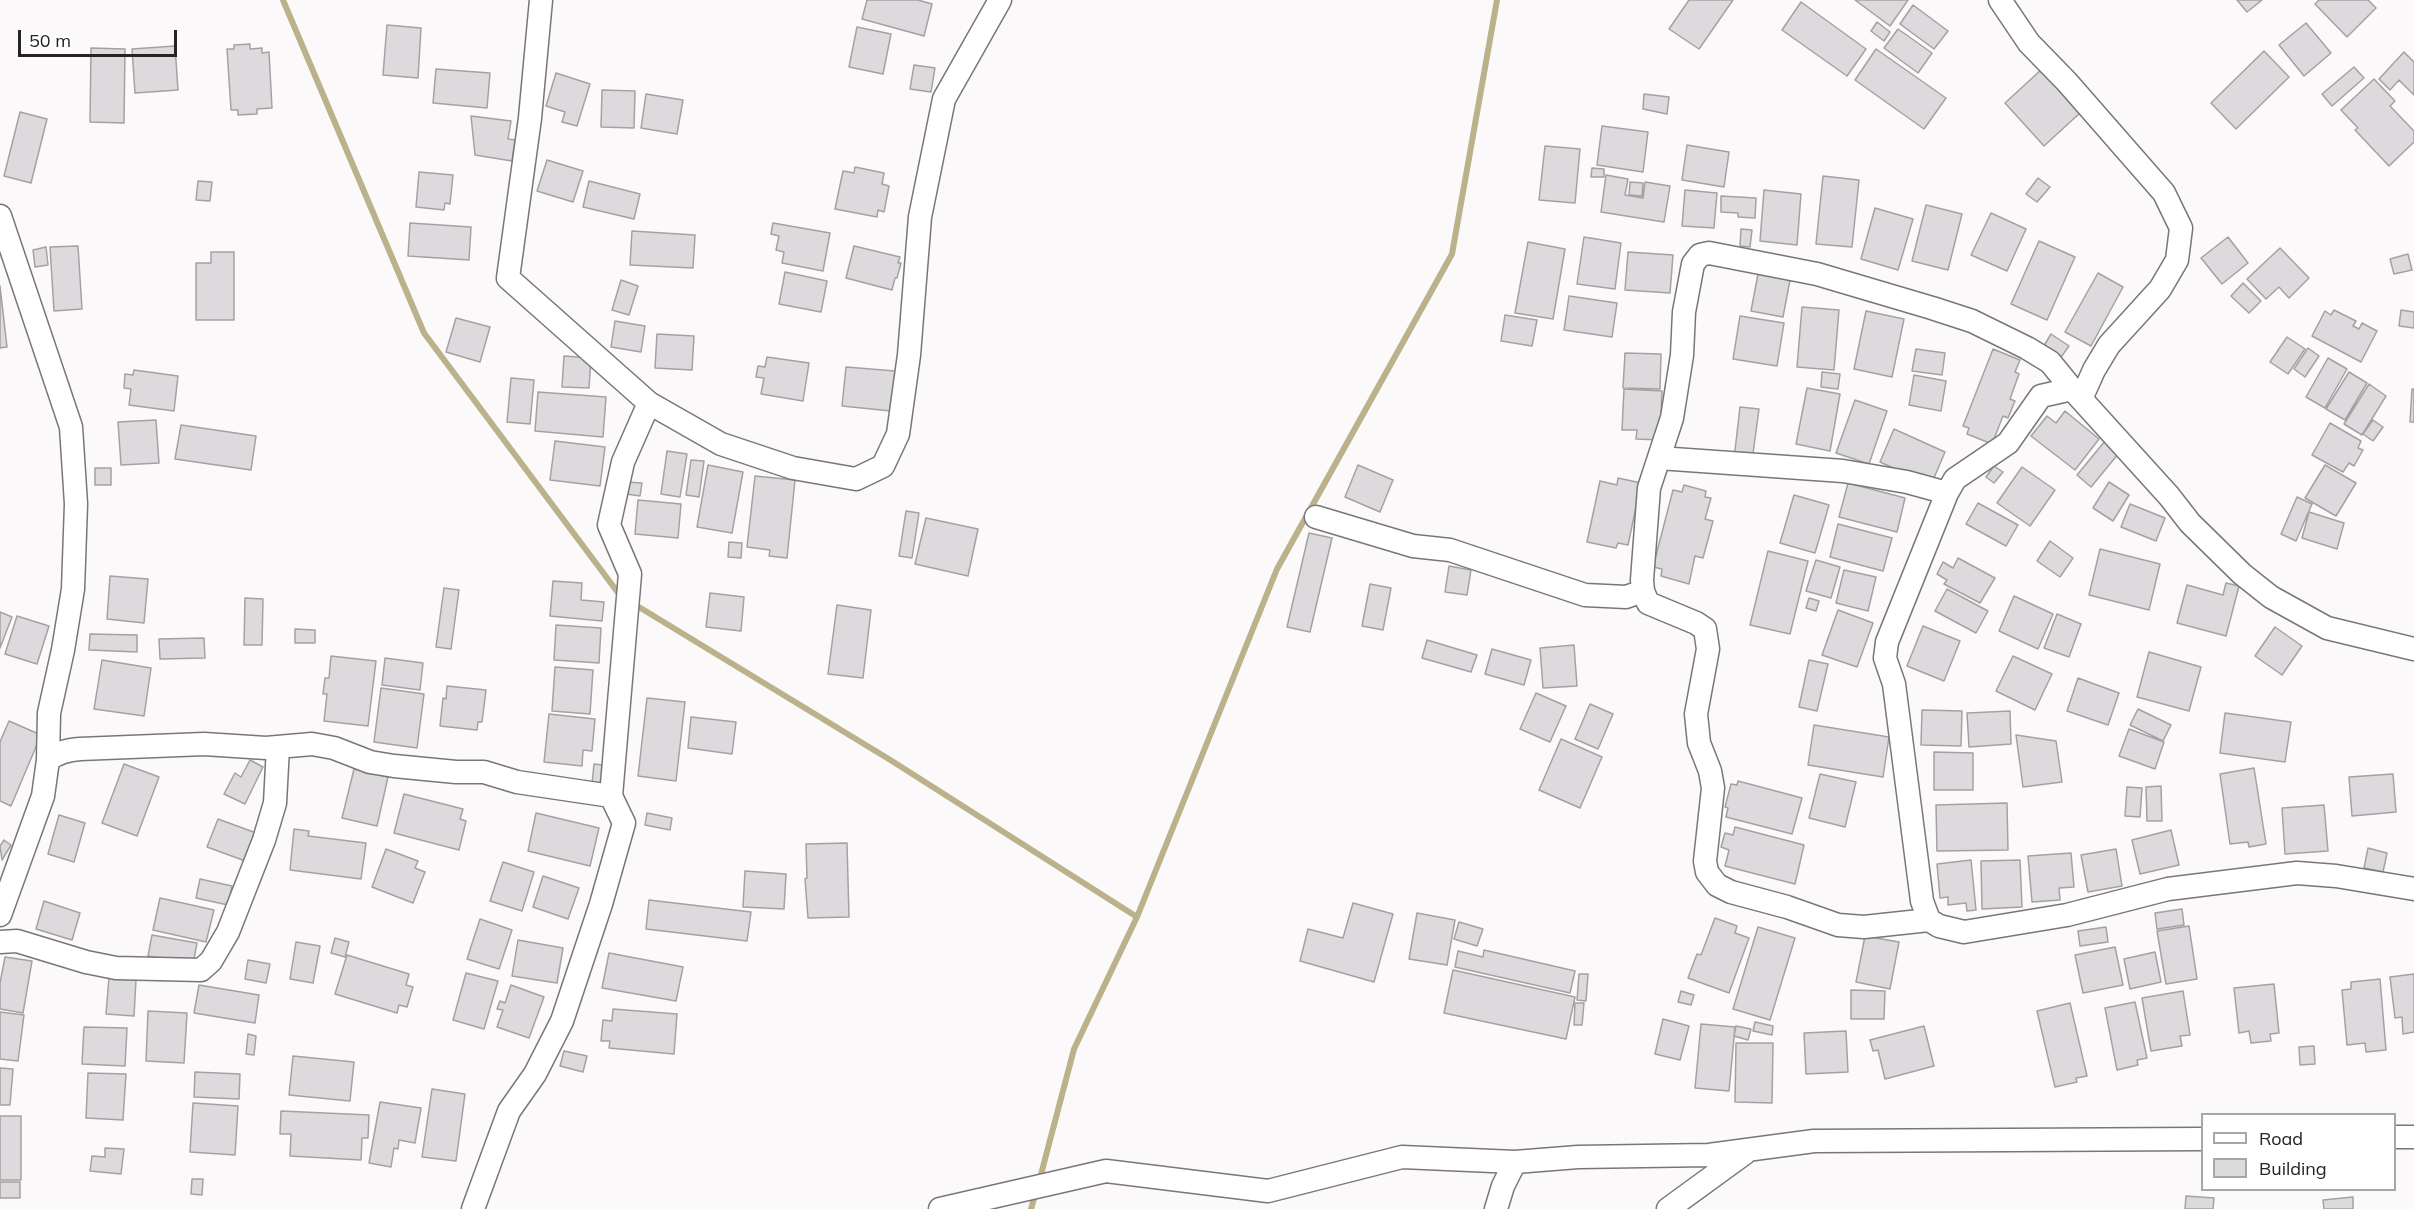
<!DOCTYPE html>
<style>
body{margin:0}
#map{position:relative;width:2414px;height:1209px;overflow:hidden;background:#fcf9fb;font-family:Mulish,sans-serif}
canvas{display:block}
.legend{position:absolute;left:2201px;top:1113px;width:195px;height:78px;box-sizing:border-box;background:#fff;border:2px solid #a8a7a7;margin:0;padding:8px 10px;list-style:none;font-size:18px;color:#252324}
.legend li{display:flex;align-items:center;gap:12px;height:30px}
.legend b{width:30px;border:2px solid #a8a7a7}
.scale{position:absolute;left:18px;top:30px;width:159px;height:27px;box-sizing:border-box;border:3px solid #252324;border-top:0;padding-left:8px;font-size:18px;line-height:21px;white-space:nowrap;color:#252324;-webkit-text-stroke:4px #fff;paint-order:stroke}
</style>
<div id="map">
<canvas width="2414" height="1209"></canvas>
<ul class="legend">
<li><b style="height:8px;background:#fff"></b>Road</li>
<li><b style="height:16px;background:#dddadd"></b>Building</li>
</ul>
<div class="scale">50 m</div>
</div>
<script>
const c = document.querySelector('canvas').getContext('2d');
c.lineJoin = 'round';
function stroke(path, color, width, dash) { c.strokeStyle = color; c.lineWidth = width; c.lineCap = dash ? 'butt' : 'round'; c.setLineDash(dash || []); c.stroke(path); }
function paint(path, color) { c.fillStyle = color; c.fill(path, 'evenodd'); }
stroke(new Path2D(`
 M283,0l141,333 198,265
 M634,604l258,157 245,156
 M1039,1182l35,-133 63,-132 140,-348 175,-315 45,-254
 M1031,1209l5,-17`), '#bbb18b', 6);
const building = new Path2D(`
 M867,0h51l14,4 -8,32 -62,-17z
 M1689,0h44l-34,49 -30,-20z
 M1855,0h53l-18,26z
 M2237,0h25l-15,12z
 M2319,0h49l8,8 -29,29 -32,-33z
 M1801,2l65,47 -19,27 -65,-46z
 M1913,5l35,26 -14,18 -34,-25z
 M1877,22l13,10 -6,9 -13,-10z
 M2306,23l25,30 -27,23 -25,-31z
 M387,25l34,3 -3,50 -35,-3z
 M857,27l34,7 -8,40 -34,-7z
 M1898,29l34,24 -14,20 -34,-25z
 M250,44v5l12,-1v5l7,-1 3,56 -15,1v5l-19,1v-5h-7l-4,-61h7v-4z
 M175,46l3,44 -43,3 -3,-44z
 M91,48l34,1 -1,74 -34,-1z
 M1876,49l70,49 -22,31 -69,-49z
 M2264,51l25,26 -53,52 -25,-26z
 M2404,52l10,10v33l-15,-15 -9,10 -11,-11z
 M914,65l21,3 -4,24 -21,-3z
 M2354,67l10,11 -32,28 -10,-12z
 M436,69l54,4 -3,35 -54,-5z
 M2042,69l39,43 -37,34 -39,-43z
 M556,73l34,11 -13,42 -15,-4 3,-10 -19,-6z
 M2374,79l21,22 -5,5 24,25v11l-25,24 -34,-36 3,-2 -17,-18z
 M602,90l33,1 -1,37 -33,-1z
 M646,94l37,6 -6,34 -36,-6z
 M1644,94l25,3 -2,17 -24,-5z
 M20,112l27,7 -16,64 -27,-7z
 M471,116l40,5 -3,18 7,1 -3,21 -37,-6z
 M1602,126l46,6 -5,40 -46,-7z
 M1687,145l42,7 -5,35 -42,-7z
 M1545,146l35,3 -5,54 -36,-3z
 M547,160l36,11 -10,31 -36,-11z
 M855,167l29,6 -2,11 7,2 -5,26 -6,-2 -1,7 -42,-8 8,-38 11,2z
 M1592,168l12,1v8h-13z
 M419,172l34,3 -3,29 -5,-1 -1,7 -28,-3z
 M1606,175l22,4 -3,16 18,3 2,-16 25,4 -6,36 -63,-10z
 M1823,176l36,4 -7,67 -36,-3z
 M2038,178l12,9 -13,15 -11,-8z
 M198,181l14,1 -2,19 -14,-1z
 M589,181l51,13 -6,25 -51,-12z
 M1630,182l13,1 -1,13 -13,-1z
 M1685,190l32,3 -3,35 -32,-2z
 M1764,190l37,4 -4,51 -37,-4z
 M1721,196l35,2 -1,20 -17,-1v-4l-17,-1z
 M1926,205l36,9 -14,56 -36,-9z
 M1875,208l38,11 -15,51 -37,-11z
 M1991,213l35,16 -19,42 -36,-16z
 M410,223l61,4 -2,33 -61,-4z
 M773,223l57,10 -7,38 -41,-8 2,-11 -8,-2 3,-14 -8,-2z
 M1741,229l11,1 -2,17 -10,-1z
 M632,231l63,4 -2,33 -63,-3z
 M1584,237l37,6 -6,46 -38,-5z
 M2228,237l20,26 -26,21 -21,-26z
 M2039,241l36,16 -28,63 -36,-16z
 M1528,242l37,7 -12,70 -38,-6z
 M78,246l4,63 -28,2 -4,-64z
 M854,246l46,11 -2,6h3l-4,15h-2l-3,12 -46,-12z
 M46,247l2,18 -13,2 -2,-17z
 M2280,248l29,30 -20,20 -10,-11 -13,12 -19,-20z
 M211,252h23v68h-38v-57h15z
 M1628,252l45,3 -3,38 -45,-3z
 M2408,254l4,16 -18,4 -4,-15z
 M785,272l42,9 -6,31 -42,-8z
 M2098,273l25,14 -32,59 -26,-14z
 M1758,274l32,6 -7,37 -32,-6z
 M621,280l17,6 -9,29 -17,-5z
 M2243,283l18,18 -12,12 -18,-17z
 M0,286l7,61 -7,1z
 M1569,296l48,7 -5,34 -48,-7z
 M1802,307l37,3 -5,60 -37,-3z
 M2334,310l22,11 -3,5 6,3 3,-6 15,8 -16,31 -49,-26 13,-25 6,4z
 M2401,310l13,2v16l-15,-2z
 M1866,311l38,8 -12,58 -38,-8z
 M1505,315l32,5 -5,26 -31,-5z
 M1740,316l44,7 -7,43 -44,-7z
 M456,318l34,9 -10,35 -34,-10z
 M615,321l30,5 -4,26 -30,-5z
 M657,334l37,2 -2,34 -37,-2z
 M2051,334l18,12 -10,14 -17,-11z
 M2287,337l18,12 -17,25 -18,-12z
 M2308,348l11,8 -14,21 -11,-8z
 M1916,349l29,4 -3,22 -30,-4z
 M1993,349l27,11 -5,12 4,2 -9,25 5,2 -7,17 -5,-2 -11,28 -25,-10 2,-6 -6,-2z
 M1625,353l36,1 -1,35 -37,-1z
 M564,356l27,2 -2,30 -27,-1z
 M767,357l42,6 -6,38 -42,-7 3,-16 -8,-1 2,-11 7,1z
 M2328,358l19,11 -22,39 -19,-11z
 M846,367l49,4 -4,40 -49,-5z
 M134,370l44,6 -4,35 -45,-6 2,-16 -7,-1 1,-14 8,1z
 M1822,372l18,2 -2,15 -17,-2z
 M2349,372l18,11 -22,37 -19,-11z
 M1914,375l32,6 -5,30 -32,-6z
 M511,378l23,2 -4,44 -23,-2z
 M2369,384l17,12 -24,39 -18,-11z
 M1807,388l33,6 -10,57 -34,-7z
 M1624,389l38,2 -2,49 -24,-1 1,-9h-15z
 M2412,389h2v33h-4z
 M538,392l68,5 -3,40 -68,-6z
 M1855,400l32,11 -18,53 -33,-11z
 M1740,407l19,2 -7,52 -18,-2z
 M2065,411l34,28 -24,31 -44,-34 16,-20 9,7z
 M156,420l3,43 -38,2 -3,-43z
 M2373,420l10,7 -10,14 -10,-7z
 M2330,423l31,18 -3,7 5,2 -9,16 -5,-3 -6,9 -31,-17z
 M181,425l75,11 -5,34 -76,-11z
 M1894,429l51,23 -14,33 -51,-23z
 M555,441l50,6 -5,39 -50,-6z
 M2105,441l14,12 -28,34 -14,-12z
 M667,451l20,3 -7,43 -19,-3z
 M691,460l13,1 -5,36 -13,-2z
 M708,465l35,7 -11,61 -35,-6z
 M1358,465l35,15 -13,32 -35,-15z
 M2325,465l31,18 -20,33 -31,-18z
 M1994,466l9,6 -9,11 -8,-6z
 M2022,467l33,23 -25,36 -33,-23z
 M95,468h16v17h-16z
 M755,476l40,4 -8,78 -18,-2 1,-6 -23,-3z
 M1618,478l23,5 -13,62 -10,-2 -2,5 -29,-6 13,-61 17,4z
 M627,482l15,1 -2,13 -14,-2z
 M2109,482l20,13 -16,26 -20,-13z
 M1848,483l57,15 -8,34 -58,-15z
 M1684,485l22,6 -1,6 6,1 -6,21 8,2 -10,37 -8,-2 -6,28 -28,-8 1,-7 -9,-2 20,-77 9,2z
 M1794,495l35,10 -14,48 -35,-10z
 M2297,497l15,7 -16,37 -15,-7z
 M638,500l43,4 -3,34 -43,-4z
 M1978,503l40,22 -12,21 -40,-22z
 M2130,504l35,14 -9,23 -35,-14z
 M906,511l13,2 -7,45 -13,-2z
 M2309,512l35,11 -7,26 -35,-11z
 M926,518l52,11 -10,47 -53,-12z
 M1838,524l54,14 -9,33 -53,-14z
 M1309,533l23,5 -22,94 -23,-5z
 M2050,541l23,17 -13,19 -23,-16z
 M729,542l13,1 -1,15 -13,-1z
 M2100,549l60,15 -11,46 -60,-15z
 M1768,551l40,10 -18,73 -40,-9z
 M1958,558l37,20 -15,25 -36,-19 3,-4 -10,-6 6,-12 10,6z
 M1816,560l24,7 -9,31 -25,-7z
 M1449,566l22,4 -4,25 -22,-3z
 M1844,570l32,7 -8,34 -32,-8z
 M110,576l38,3 -4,44 -37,-4z
 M553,581l29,2 -1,17 23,2 -2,19 -52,-5z
 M2226,583l13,3 -13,50 -49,-13 10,-38 36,10z
 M1370,584l21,4 -8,42 -21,-4z
 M444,588l15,2 -8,59 -15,-2z
 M1947,589l41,22 -12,22 -41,-22z
 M710,593l34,4 -3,34 -35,-4z
 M2014,596l39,18 -15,35 -39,-18z
 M245,598l18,1 -1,46h-18z
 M1809,598l10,3 -3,10 -10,-3z
 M837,605l34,5 -8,68 -35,-4z
 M1838,610l35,13 -16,44 -35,-12z
 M0,612l12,5 -12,31z
 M2057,614l24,10 -12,33 -25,-9z
 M17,616l32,10 -12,38 -32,-10z
 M556,625l45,3 -2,35 -45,-3z
 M1923,626l37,15 -16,40 -37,-15z
 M2275,627l27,19 -20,29 -27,-19z
 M295,629l20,1v13h-20z
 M90,634l47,1v17l-48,-2z
 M204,638l1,20 -45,1 -1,-20z
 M1427,640l50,15 -6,17 -49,-14z
 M1574,645l3,41 -34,2 -3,-40z
 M1492,649l39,11 -7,25 -39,-11z
 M2149,652l52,15 -12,44 -52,-14z
 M331,656l45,5 -8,65 -44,-5 3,-27h-4l2,-16h4z
 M2013,656l39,18 -17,36 -39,-19z
 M385,658l38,5 -3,27 -38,-5z
 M102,660l49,8 -7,48 -50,-7z
 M1809,660l19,4 -11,47 -18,-4z
 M555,667l38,3 -3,44 -38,-3z
 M2078,678l41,15 -11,32 -41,-14z
 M447,686l39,4 -4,32h-4l-1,8 -37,-4 3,-28 3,1z
 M381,688l43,6 -7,54 -43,-6z
 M1536,693l30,13 -16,36 -30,-13z
 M647,698l38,4 -9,79 -38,-5z
 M1590,704l23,10 -15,35 -23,-10z
 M2138,709l33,16 -8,16 -33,-16z
 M1922,710l40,1 -1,35 -40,-1z
 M2010,711l1,33 -42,3 -2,-34z
 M2225,713l66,9 -6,40 -65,-9z
 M549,714l46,5 -3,32 -9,-1 -1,16 -38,-4z
 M691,717l45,5 -4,32 -44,-6z
 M9,721l32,14 -30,71 -11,-5v-59z
 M1814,725l75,12 -6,40 -75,-12z
 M2129,729l35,13 -9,27 -36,-13z
 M2016,735l40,6 6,41 -39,5z
 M1561,739l41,18 -22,51 -41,-18z
 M1934,752l39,1v37h-39z
 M250,760l13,7 -18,37 -21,-10 11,-21 6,4z
 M124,764l35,13 -22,59 -35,-13z
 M594,764l9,1 -2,20 -9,-1z
 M2254,768l12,76 -17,3 -1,-5 -18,2 -10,-70z
 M354,769l34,8 -11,49 -35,-8z
 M1820,774l36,8 -11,45 -36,-9z
 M2393,774l3,38 -44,4 -3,-39z
 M1738,781l64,17 -10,36 -66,-17 2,-9 -3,-1 6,-23 6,1z
 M2161,786l1,35h-15l-1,-34z
 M2127,787l15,1 -2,29 -15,-1z
 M404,794l59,15 -3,10 6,2 -7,29 -65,-17z
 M2007,803l1,47 -71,1 -1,-46z
 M2324,805l4,46 -43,3 -3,-46z
 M536,813l63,15 -9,38 -62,-15z
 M647,813l25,5 -2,12 -25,-5z
 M59,815l26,8 -11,39 -26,-8z
 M218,819l41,15 -11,28 -41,-15z
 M1735,827l69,18 -9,39 -70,-18 4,-16 -8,-3 4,-14 8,2z
 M294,829l15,2 -1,5 58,7 -5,36 -71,-9z
 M2171,830l8,35 -39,9 -8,-34z
 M4,840l7,5 -9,15 -2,-14z
 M847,843l2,74 -41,1 -3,-39 2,-1 -1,-34z
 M2368,848l19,5 -4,19 -19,-4z
 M386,849l32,12 -3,7 10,4 -12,31 -41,-16z
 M2116,849l6,37 -34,6 -7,-37z
 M2071,853l3,34 -15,1 1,12 -28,2 -4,-46z
 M1971,860l5,50 -9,1 -1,-8 -18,2v-8l-8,1 -3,-34z
 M2020,860l2,47 -40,2 -1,-48z
 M503,862l31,10 -12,39 -32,-10z
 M745,871l41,3 -2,35 -41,-2z
 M543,876l36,12 -11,31 -35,-12z
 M200,879l32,7 -4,19 -32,-7z
 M160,898l54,12 -8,32 -53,-12z
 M649,900l102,12 -4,29 -101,-12z
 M44,901l36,12 -8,27 -36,-11z
 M1353,903l40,11 -19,68 -74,-21 8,-32 35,9z
 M2182,909l2,16 -27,4 -2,-16z
 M1417,913l38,7 -8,45 -38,-6z
 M1715,918l22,8 -2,7 14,5 -20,55 -41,-15 9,-24 4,1z
 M480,919l32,11 -13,39 -32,-10z
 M1459,922l24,7 -6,17 -23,-7z
 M2189,926l8,53 -31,5 -9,-53z
 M1758,927l37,11 -25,82 -37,-11z
 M2106,927l2,15 -28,4 -2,-15z
 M152,935l45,8 -4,21 -45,-8z
 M1865,936l34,6 -9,47 -34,-7z
 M335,938l14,4 -4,15 -14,-4z
 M518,940l45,8 -6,35 -45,-7z
 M296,942l24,4 -7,37 -23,-4z
 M2115,947l8,38 -40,8 -8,-38z
 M1484,950l91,21 -5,22 -115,-26 3,-16 25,6z
 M2155,952l6,30 -31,7 -6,-30z
 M609,953l74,14 -7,34 -74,-13z
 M347,955l62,19 -3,11 7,2 -6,20 -8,-2 -2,8 -62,-19z
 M5,957l27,4 -9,52 -23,-4v-26z
 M248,960l22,4 -4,19 -21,-4z
 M1453,970l122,27 -9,42 -122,-26z
 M466,973l32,8 -14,48 -31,-9z
 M1579,974h9l-2,27 -9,-1z
 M2414,974v58l-11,2 -1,-17 -7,1 -5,-41z
 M109,977l27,3 -2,36 -28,-2z
 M2380,979l6,71 -20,2 -1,-9 -18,2 -5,-55 9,-1v-7z
 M2274,984l5,49 -9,1 1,7 -20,2 -2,-12 -10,2 -5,-45z
 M199,985l60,10 -4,28 -61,-10z
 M511,985l33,12 -15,41 -32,-11 6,-17 -6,-1 3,-8 5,2z
 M1851,990l34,1 -1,28h-33z
 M1681,991l13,4 -3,10 -13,-3z
 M2183,991l7,44 -10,1 2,10 -31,5 -9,-53z
 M2135,1002l12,56 -10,2 1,5 -21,5 -12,-62z
 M1575,1003h9l-2,22h-8z
 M2070,1003l17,73 -11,2 1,4 -22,5 -18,-76z
 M613,1009l64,5 -3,40 -65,-6 1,-7h-9l2,-21 9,1z
 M148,1011l39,2 -3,50 -38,-2z
 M0,1012l24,3 -6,46 -18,-2z
 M1663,1019l26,7 -9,34 -25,-6z
 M1755,1022l18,4 -1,9 -19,-4z
 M1701,1024l34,3 -6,64 -34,-3z
 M1736,1026l15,3 -3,11 -14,-4z
 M1924,1026l10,40 -49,13 -7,-29 -5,1 -3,-11z
 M84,1027l43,1 -2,38 -43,-2z
 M1846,1031l2,41 -42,2 -2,-41z
 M248,1034l8,2 -2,19 -8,-1z
 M1736,1043h37l-1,60 -37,-1z
 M2314,1046l1,18 -15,1 -1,-18z
 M564,1051l23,5 -4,16 -23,-6z
 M293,1056l61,6 -4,39 -61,-6z
 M0,1068l13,1 -3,36h-10z
 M195,1072l45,2 -1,25 -45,-2z
 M88,1073l38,1 -3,46 -37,-2z
 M432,1089l33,5 -9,67 -34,-4z
 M380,1102l41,6 -6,35 -16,-3 -1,9 -4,-1 -3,19 -22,-4z
 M193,1103l45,3 -3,49 -45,-3z
 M281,1111l88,4 -1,23h-6l-1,22 -71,-4 1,-22h-11z
 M0,1116h21v64h-21z
 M105,1148l19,1 -3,25 -31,-3 2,-15 13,1z
 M192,1179h11l-1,16 -11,-1z
 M0,1182h20v16h-20z
 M2186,1196l28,2 -1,11h-28z
 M2353,1197v12h-29l-1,-9z`);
paint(building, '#dddadd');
stroke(building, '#a4a1a3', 1.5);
const minor = new Path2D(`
 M541,0l-11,118 -22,160 141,125 72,41 72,24 63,11 27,-13 15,-32 11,-79 11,-138 24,-118 56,-99
 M2000,0l29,43 38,39 97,111 17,35 -4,32 -17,29 -51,56 -15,25 -13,29
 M0,216l71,211 5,77 -3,85 -10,61 -14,63 -1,47 -5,36 -43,119
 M2072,389l-31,7 -33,47 -53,36 -8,14 -60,149 -2,16 9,26 28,217 7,19 10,6 25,6 103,-17 101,-26 129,-16 39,3 78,13
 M1659,458l184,13 64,11 40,11
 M1316,517l97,29 37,4 135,45 41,2 17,-6
 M48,760c10,-8 20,-10 32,-11l124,-5 62,4 46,-4 22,4 36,14 24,4 62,6h28l33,10 94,14 19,-222 -21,-49 14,-63 26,-59
 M1929,920l-65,7 -26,-2 -51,-18 -56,-15 -14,-7 -10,-13 -2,-11 8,-73 -3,-17 -11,-28 -3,-29 12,-65 -3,-20 -9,-6 -48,-20 -5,-12 -1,-11 7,-92 23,-70 10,-63 2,-43 9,-48 7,-9 9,-2 108,21 115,34 40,13 55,27 23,14 22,27 97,107 21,27 52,51 29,23 56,31 87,21
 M0,942l17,-1 69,21 30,6 85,2 10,-9 17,-29 36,-92 11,-37 3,-56
 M2394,1137h20
 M473,1209l36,-98 26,-37 27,-53 39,-117 23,-81 -13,-27
 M940,1209l166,-38 162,20 134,-34 113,5 63,-5 131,-2 105,-14 388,-2
 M1496,1209l7,-23 12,-24
 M1668,1209l77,-56`);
stroke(minor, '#797678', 25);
stroke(minor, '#fff', 22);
</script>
